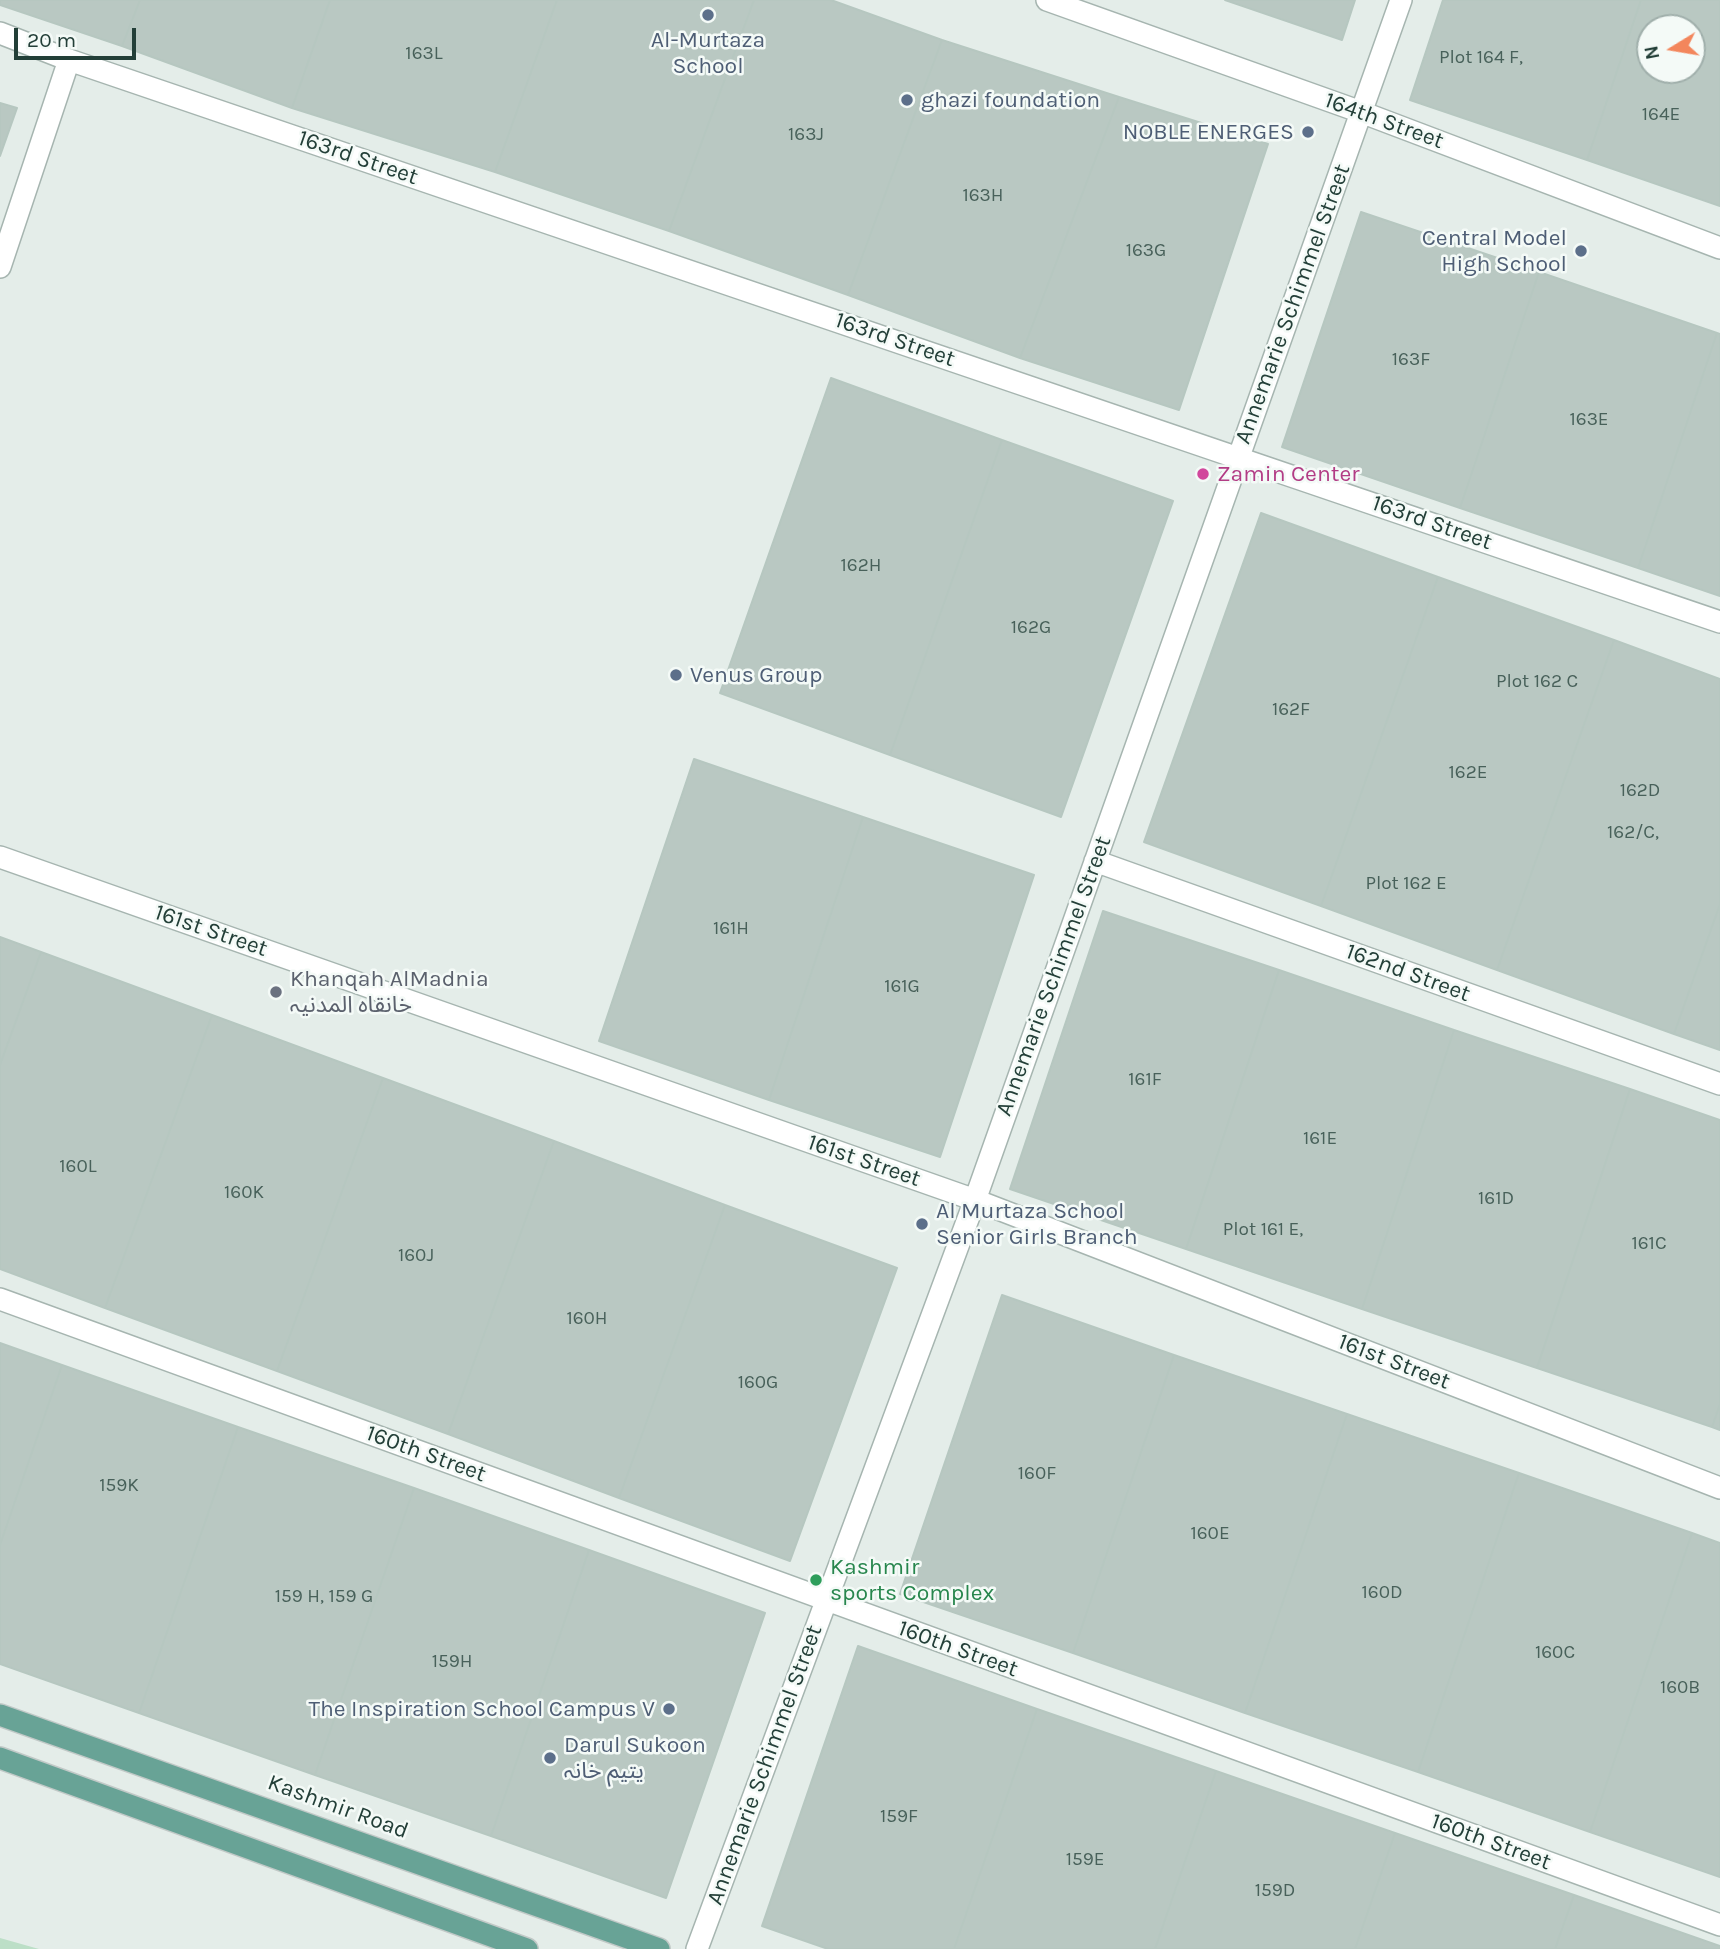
<!DOCTYPE html>
<meta charset="utf-8">
<style>
body{margin:0}
#map{position:relative;width:1720px;height:1949px;overflow:hidden;background:#e4ede9;font-family:Karla,sans-serif}
canvas{display:block}
.north{position:absolute;left:1636px;top:14px;width:70px;height:70px;box-sizing:border-box;background:#f4faf7;border:2px solid #a0afab;border-radius:50%;rotate:259deg;font-size:19px;font-weight:700;line-height:28px;text-align:center;color:#233f38}
.north::after{content:'';display:block;margin:auto;width:24px;height:32px;background:#f3865c;clip-path:polygon(50% 0,100% 100%,50% 72%,0 100%)}
.scale{position:absolute;left:14px;top:28px;width:122px;height:32px;box-sizing:border-box;border:4px solid #233f38;border-top:0;padding-left:9px;font-size:21px;line-height:24px;white-space:nowrap;color:#233f38;-webkit-text-stroke:5px #f4faf7;paint-order:stroke}
</style>
<div id="map">
<canvas width="1720" height="1949"></canvas>
<div class="north">N</div>
<div class="scale">20 m</div>
</div>
<script>
const c = document.querySelector('canvas').getContext('2d');
c.lineJoin = 'round';
function paint(path, color) { c.fillStyle = color; c.fill(path, 'evenodd'); }
function stroke(path, color, width, dash) { c.strokeStyle = color; c.lineWidth = width; c.lineCap = dash ? 'butt' : 'round'; c.setLineDash(dash || []); c.stroke(path); }
function write(font, color, halo, rows, align = 'center') {
  c.font = font + ' Karla,"Noto Sans Arabic",sans-serif'; c.lineWidth = 5; c.setLineDash([]); c.textBaseline = 'middle'; c.strokeStyle = halo; c.fillStyle = color; for (const [text, x, y, turn = 0] of rows) {
    c.save(); c.translate(x, y); c.rotate((+turn || 0) * Math.PI / 180); c.textAlign = isNaN(turn) ? turn : align; if (halo) c.strokeText(text, 0, 0); c.fillText(text, 0, 0); c.restore();
  }
}
paint(new Path2D(`
 M0,1938l39,11h-39z`), '#bcdfc7');
const building = new Path2D(`
 M0,0h140l-18,46 -122,-41z
 M140,0h190l-38,108 -170,-62z
 M330,0h227l-62,172 -203,-64z
 M557,0h197l-85,231 -174,-59z
 M754,0h77l111,40 -94,255 -179,-64z
 M1225,0h130l-13,40z
 M1443,0h198l-54,160 -177,-60z
 M1641,0h79v206l-133,-46zM1650,28h42v42h-42z
 M942,40l177,57 -99,261 -172,-63z
 M1119,97l149,47 -89,266 -159,-52z
 M0,103l17,5 -17,48z
 M1361,212l178,60 -79,236 -178,-61z
 M1539,272l178,61 -79,235 -178,-60z
 M1717,333l3,1v262l-82,-28z
 M831,378l171,62 -112,315 -170,-62z
 M1002,440l171,61 -112,316 -171,-62z
 M1261,513l177,64 -117,329 -177,-64z
 M1438,577l176,63 -117,330 -176,-64z
 M1614,640l106,39v225l-46,130 -177,-64z
 M694,759l169,58 -94,283 -170,-59z
 M863,817l171,58 -94,282 -171,-57z
 M1720,904v146l-46,-16z
 M1103,911l176,59 -93,279 -176,-60z
 M0,937l41,15 -41,113z
 M41,952l171,63 -107,293 -105,-39v-204z
 M1279,970l175,60 -92,279 -176,-60z
 M212,1015l171,63 -106,293 -172,-63z
 M1454,1030l176,59 -93,279 -175,-59z
 M383,1078l171,63 -106,293 -171,-63z
 M1630,1089l90,31v284l-8,23 -175,-59z
 M554,1141l171,64 -106,293 -171,-64z
 M725,1205l172,63 -107,293 -171,-63z
 M1002,1295l172,60 -101,298 -173,-59z
 M0,1343l62,22 -62,180z
 M1174,1355l173,59 -102,299 -172,-60z
 M62,1365l176,62 -99,286 -139,-49v-119z
 M1720,1404v26l-8,-3z
 M1347,1414l172,59 -101,299 -173,-59z
 M238,1427l176,61 -99,287 -176,-62z
 M1519,1473l173,60 -102,299 -172,-60z
 M414,1488l175,62 -98,286 -176,-61z
 M1692,1533l28,10v334l-130,-45z
 M589,1550l176,63 -99,285 -175,-62z
 M858,1646l179,63 -83,240h-126l-66,-23z
 M1037,1709l179,62 -61,178h-201z
 M1216,1771l179,62 -40,116h-200z
 M1395,1833l179,62 -19,54h-200z
 M1574,1895l146,51v3h-165z`);
paint(building, '#b9c8c2');
stroke(building, '#b6c7c0', 2);
const minor = new Path2D(`
 M1047,0l314,112 359,136
 M0,33l69,27 1651,562
 M0,267l69,-207
 M0,857l975,343 745,288
 M1095,861l625,223
 M0,1299l1720,626
 M697,1949l278,-749 426,-1200`);
const major = new Path2D(`
 M0,1715l659,234
 M0,1758l527,191`);
stroke(minor, '#a6b5b0', 24);
stroke(major, '#c1c9c7', 24);
stroke(minor, '#fff', 21);
stroke(major, '#68a396', 21);
for (const [x, y, r, color] of [
 [708,15,7,"#5c6f8a"],
 [907,100,7,"#5c6f8a"],
 [1308,132,7,"#5c6f8a"],
 [1581,251,7,"#5c6f8a"],
 [1203,474,7,"#d1479c"],
 [676,675,7,"#5c6f8a"],
 [276,992,7,"#6b7280"],
 [922,1224,7,"#5c6f8a"],
 [816,1580,7,"#2e9e5b"],
 [669,1709,7,"#5c6f8a"],
 [550,1758,7,"#5c6f8a"]
]) { const dot = new Path2D(); dot.arc(x, y, r, 0, 2 * Math.PI); c.fillStyle = color; c.fill(dot); stroke(dot, '#f4faf7', 2.5); }
write('19px', '#48615a', null, [
 ["163L",424,54],
 ["Plot 164 F,",1481,58],
 ["164E",1661,115],
 ["163J",806,135],
 ["163H",983,196],
 ["163G",1146,251],
 ["163F",1411,360],
 ["163E",1589,420],
 ["162H",861,566],
 ["162G",1031,628],
 ["Plot 162 C",1537,682],
 ["162F",1291,710],
 ["162E",1468,773],
 ["162D",1640,791],
 ["162/C,",1633,833],
 ["Plot 162 E",1406,884],
 ["161H",731,929],
 ["161G",902,987],
 ["161F",1145,1080],
 ["161E",1320,1139],
 ["160L",78,1167],
 ["160K",244,1193],
 ["161D",1496,1199],
 ["Plot 161 E,",1263,1230],
 ["161C",1649,1244],
 ["160J",416,1256],
 ["160H",587,1319],
 ["160G",758,1383],
 ["160F",1037,1474],
 ["159K",119,1486],
 ["160E",1210,1534],
 ["160D",1382,1593],
 ["159 H, 159 G",324,1597],
 ["160C",1555,1653],
 ["159H",452,1662],
 ["160B",1680,1688],
 ["159F",899,1817],
 ["159E",1085,1860],
 ["159D",1275,1891]
]);
write('23px', '#4e5e75', '#f4faf7', [
 ["Al-Murtaza",708,40,"center"],
 ["School",708,66,"center"],
 ["ghazi foundation",921,100],
 ["NOBLE ENERGES",1294,132,"right"],
 ["Central Model",1567,238,"right"],
 ["High School",1567,264,"right"],
 ["Venus Group",690,675],
 ["Al Murtaza School",936,1211],
 ["Senior Girls Branch",936,1237],
 ["The Inspiration School Campus V",655,1709,"right"],
 ["Darul Sukoon",564,1745],
 ["یتیم خانہ",564,1771]
], 'left');
write('23px', '#233f38', '#f4faf7', [
 ["164th Street",1384,121,20],
 ["163rd Street",358,158,19],
 ["Annemarie Schimmel Street",1293,304,-70],
 ["163rd Street",895,340,19],
 ["163rd Street",1432,523,19],
 ["161st Street",211,931,19],
 ["162nd Street",1408,973,20],
 ["Annemarie Schimmel Street",1054,976,-70],
 ["161st Street",864,1161,19],
 ["161st Street",1394,1362,21],
 ["160th Street",426,1454,20],
 ["160th Street",958,1649,20],
 ["Annemarie Schimmel Street",765,1765,-70],
 ["Kashmir Road",338,1807,20],
 ["160th Street",1491,1842,20]
]);
write('23px', '#b23c85', '#f4faf7', [
 ["Zamin Center",1217,474]
], 'left');
write('23px', '#5b616d', '#f4faf7', [
 ["Khanqah AlMadnia",290,979],
 ["خانقاہ المدنیہ",290,1005]
], 'left');
write('23px', '#27864d', '#f4faf7', [
 ["Kashmir",830,1567],
 ["sports Complex",830,1593]
], 'left');
</script>
